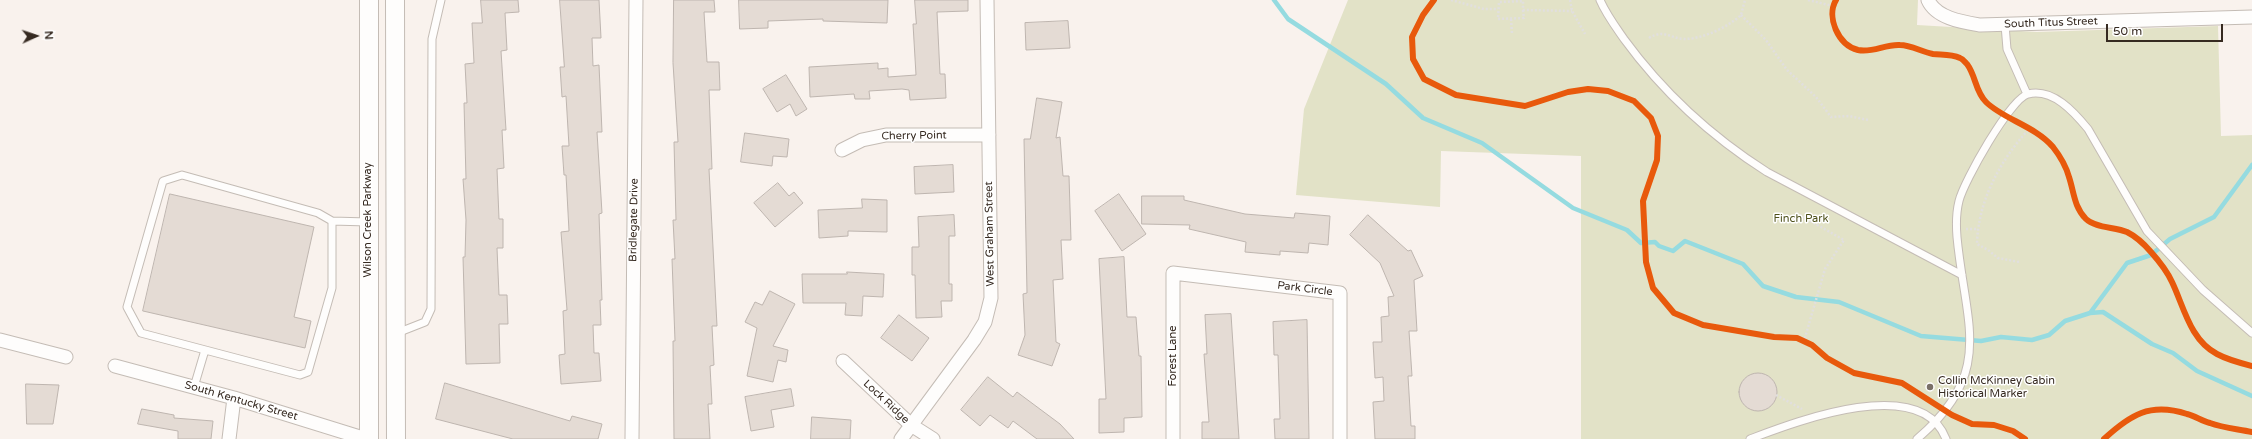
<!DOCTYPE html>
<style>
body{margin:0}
#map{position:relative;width:2252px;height:439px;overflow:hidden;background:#f9f2ed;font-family:"Varela Round",sans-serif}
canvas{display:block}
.north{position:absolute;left:16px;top:16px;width:40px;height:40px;-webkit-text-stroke:3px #fff;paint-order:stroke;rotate:87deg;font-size:11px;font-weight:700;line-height:16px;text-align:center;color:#362a21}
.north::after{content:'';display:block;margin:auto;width:14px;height:18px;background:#362a21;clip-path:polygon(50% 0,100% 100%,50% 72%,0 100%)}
.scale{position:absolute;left:2106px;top:24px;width:117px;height:18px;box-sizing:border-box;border:2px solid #362a21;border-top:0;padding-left:5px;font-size:12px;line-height:14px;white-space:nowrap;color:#362a21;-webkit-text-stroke:3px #fff;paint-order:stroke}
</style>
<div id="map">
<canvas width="2252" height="439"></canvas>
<div class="north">N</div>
<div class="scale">50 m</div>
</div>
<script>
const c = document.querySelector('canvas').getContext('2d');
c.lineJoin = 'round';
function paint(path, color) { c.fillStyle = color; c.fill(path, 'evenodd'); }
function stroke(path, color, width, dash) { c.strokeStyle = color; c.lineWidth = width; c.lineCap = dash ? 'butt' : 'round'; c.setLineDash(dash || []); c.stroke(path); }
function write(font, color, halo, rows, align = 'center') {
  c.font = font + ' "Varela Round",sans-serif'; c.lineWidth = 3; c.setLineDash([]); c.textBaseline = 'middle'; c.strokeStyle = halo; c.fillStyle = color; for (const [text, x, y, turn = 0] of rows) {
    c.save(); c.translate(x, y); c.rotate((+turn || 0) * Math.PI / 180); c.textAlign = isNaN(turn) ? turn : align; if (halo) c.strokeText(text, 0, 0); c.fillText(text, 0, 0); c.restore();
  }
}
paint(new Path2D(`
 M1348,0h570l-1,25 120,7 181,-6 3,110 31,-1v304h-671v-283l-140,-5 -1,56 -144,-12 8,-86z`), '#e2e2c7');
stroke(new Path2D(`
 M1274,0l14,19 98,65 37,34 59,25 91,65 54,22 14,13 14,-1 4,4 14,5 12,-10 58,23 20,22 33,11 43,5 82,34 60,5 20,-4 31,3 17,-5 16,-14 25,-8 37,-50 24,-8 19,-16 44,-22 38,-52
 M2090,313l13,-1 49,32 21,9 24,18 55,25`), '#95dbe0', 4.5);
const building = new Path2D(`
 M481,0h37l1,12 -14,1 2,37 -6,1 5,79h-4l2,38 -7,1 2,50h4v29h-6l2,47h8l1,29h-9l1,39 -34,1 -3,-107h2l1,-37 -3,-41h3l-2,-76h3l-2,-39 9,-1 -2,-40h10z
 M560,0h39l2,38h-9l1,28 6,-1 3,67h-5l5,81 -3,1 3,86h-2l1,25h-8l1,28h5l2,28 -40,3 -2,-29 6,-1 -2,-43 4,-1 -6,-78 8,-1 -3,-56h-2l-2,-29h7l-3,-50 -4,1 -2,-30h4z
 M674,0h40l1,12h-11l3,50h12l1,28h-11l3,79h-3l8,157h-5l2,39 -4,1 2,38h-4l2,35h-36l-1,-98h2l-3,-82h3l-2,-39h3l-2,-78h4l-5,-79z
 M739,0h149l-1,23 -64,-2v-2l-55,2v7l-28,1z
 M915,0h53v11l-31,1 3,62h5l1,24 -36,2 -1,-10 -7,-1 -33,2 1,8h-15l-1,-5 -44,3 -1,-30 69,-4v6l10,-1v9l28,-2 -3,-51h3z
 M1068,21l2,27 -44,2 -1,-27z
 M786,75l21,34 -11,7 -6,-12 -13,8 -14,-23z
 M1037,98l25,4 -6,36 4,-1 3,39h6l2,64h-10l2,39 -10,1 3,62 4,2 -8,22 -34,-11 7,-20 -2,-41 4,-1 -3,-154h6z
 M745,133l44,6 -2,18 -14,-1 -1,10 -31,-4z
 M953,165l1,27 -39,2 -1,-27z
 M778,183l11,13 5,-4 9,11 -28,24 -21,-24z
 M170,194l144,33 -20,90 17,4 -6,27 -162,-37z
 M1119,194l27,40 -24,17 -27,-40z
 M1142,196h42v4l61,14 49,4 1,-5 35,3 -2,29 -19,-2 -1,10 -28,-2v4l-35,-3 1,-10 -57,-13 1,-4 -48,-1z
 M862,199l25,1v32l-39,-1v5l-29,2 -1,-28 44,-2z
 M954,215l1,21h-6v48h3v17h-11l1,16 -26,1 -1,-43h-3v-28h7l-1,-30z
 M1368,215l40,36 3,-1 12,26 -9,4 3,51h-8l3,45h-4l3,50h4v13h-40l-2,-37 11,-1 -1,-24 -8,1 -2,-36h9l-1,-25 8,-1 -1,-19 6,-1 -14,-33 -30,-28z
 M1124,257l3,60h9l3,39h2l1,61 -18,1v14l-25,1v-34h7l-7,-140z
 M847,272l37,2 -1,23 -20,-1 -1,20 -17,-1 1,-12h-43l-1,-29h45z
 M770,291l25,13 -22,42 15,4 -2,12 -8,-2 -5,22 -26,-6 10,-48 -12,-6 10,-20 7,3z
 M1231,314l8,125h-37v-17h7l-5,-68h3l-2,-39z
 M899,315l30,23 -17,23 -31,-23z
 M1307,320l2,119h-34l-1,-20h6l-2,-64h-4l-1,-33z
 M1739 392a19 19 0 1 1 38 0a19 19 0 1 1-38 0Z
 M988,377l25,20 4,-5 43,32 14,15h-37l-24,-18 -5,7 -18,-13 -10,11 -19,-16z
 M445,383l125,38 2,-5 30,8 -4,15h-85l-77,-20z
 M26,384l33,1 -6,39h-26z
 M791,389l3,17 -23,4 3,17 -23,4 -6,-34z
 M142,409l32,6v3l39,3 -2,18h-33v-8l-40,-7z
 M812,417l39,3 -1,19h-39z`);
paint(building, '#e4dbd4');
stroke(building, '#beb5af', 1);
const lane = new Path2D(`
 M1600,0c6,14 15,26 24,39 38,52 88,98 143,133l195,103
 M2005,25l2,24 20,45
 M332,221v67l-24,84 -8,3 -159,-42 -14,-26 36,-126 19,-6 136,38 14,8 36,1
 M397,333l28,-11 6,-13 1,-270 9,-39
 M194,387l11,-37
 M1750,439c45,-17 171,-66 196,0
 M1917,439c79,-67 48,-115 40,-202 -1,-12 -1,-24 2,-36 5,-20 51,-102 69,-107 25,-6 46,18 60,35l59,102 56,59 49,43`);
const street = new Path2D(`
 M1928,0c8,18 34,22 52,25l272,-8
 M842,150l20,-10 24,-5h103
 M0,340l66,17
 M843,361l68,64 22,14
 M115,366l119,32 132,41
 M229,439l5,-41
 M632,439l4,-439
 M901,439l73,-99 11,-18 6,-24 -4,-298
 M1173,439v-166l167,20v146`);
const secondary = new Path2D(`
 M369,0v439
 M395,0l1,439`);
stroke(lane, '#c4bcb5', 9);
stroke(street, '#c4bcb5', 15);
stroke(secondary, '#c4bcb5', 20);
stroke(new Path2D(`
 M1451,0l33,9h14
 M1570,0l2,11 13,23
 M1808,0l25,6
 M1523,10l1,8 -26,1 1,-17 24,-1v9l49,1
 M1741,15l25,25 21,30 29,27 15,20 18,-1 19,4
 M1511,19l1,15
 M1649,38c15,-9 20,0 35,1 19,0 44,-12 57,-24l4,-15
 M1796,213l48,27 -19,29 -21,72
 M1966,229h11
 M2019,262l-21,-4 -10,-8 -11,-6c1,-43 23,-84 53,-116
 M1776,395l26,14`), '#e1dfde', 2.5, [2, 2]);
stroke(lane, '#fefdfc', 7);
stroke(street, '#fefdfc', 13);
stroke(secondary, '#fefdfc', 18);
stroke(new Path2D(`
 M1434,0l-11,15 -11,22 1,22 11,20 32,16 69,11 43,-14 20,-3 20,2 26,10 17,17 7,18 -1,24 -14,41 3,61 7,26 21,25 29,12 71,12 23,1 15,7 15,13 27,15 48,10 50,32 20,9 22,1 19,6 12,8
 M1836,0c-10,17 2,45 22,50 15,3 27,-6 42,-5 11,0 22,7 33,9 9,1 18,0 27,4 3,1 5,4 7,6 9,12 8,27 19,38 17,17 49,24 67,45 7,9 13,19 16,30 5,15 5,30 17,42 9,9 29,8 41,13 8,4 18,13 24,20 8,9 16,19 21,30 12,25 18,58 45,72 11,6 23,9 35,12
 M2104,439c26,-24 46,-37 83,-25 8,2 15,7 23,9 13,5 28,6 42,9`), '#e8590c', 6);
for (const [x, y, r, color] of [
 [1930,387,4,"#7a7068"]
]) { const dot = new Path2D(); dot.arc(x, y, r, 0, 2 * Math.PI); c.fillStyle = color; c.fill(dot); stroke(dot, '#fff', 1.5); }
write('11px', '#362a21', '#fff', [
 ["South Titus Street",2051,23,-2],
 ["Cherry Point",914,136,-1],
 ["Wilson Creek Parkway",368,220,-90],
 ["Bridlegate Drive",634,220,-89],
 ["West Graham Street",990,234,-91],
 ["Park Circle",1305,289,7],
 ["Forest Lane",1173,356,-90],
 ["South Kentucky Street",241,401,16],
 ["Lock Ridge",886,402,43]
]);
write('11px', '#4e511b', '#fff', [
 ["Finch Park",1801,219]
]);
write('11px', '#362a21', '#fff', [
 ["Collin McKinney Cabin",1938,381],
 ["Historical Marker",1938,394]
], 'left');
</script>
